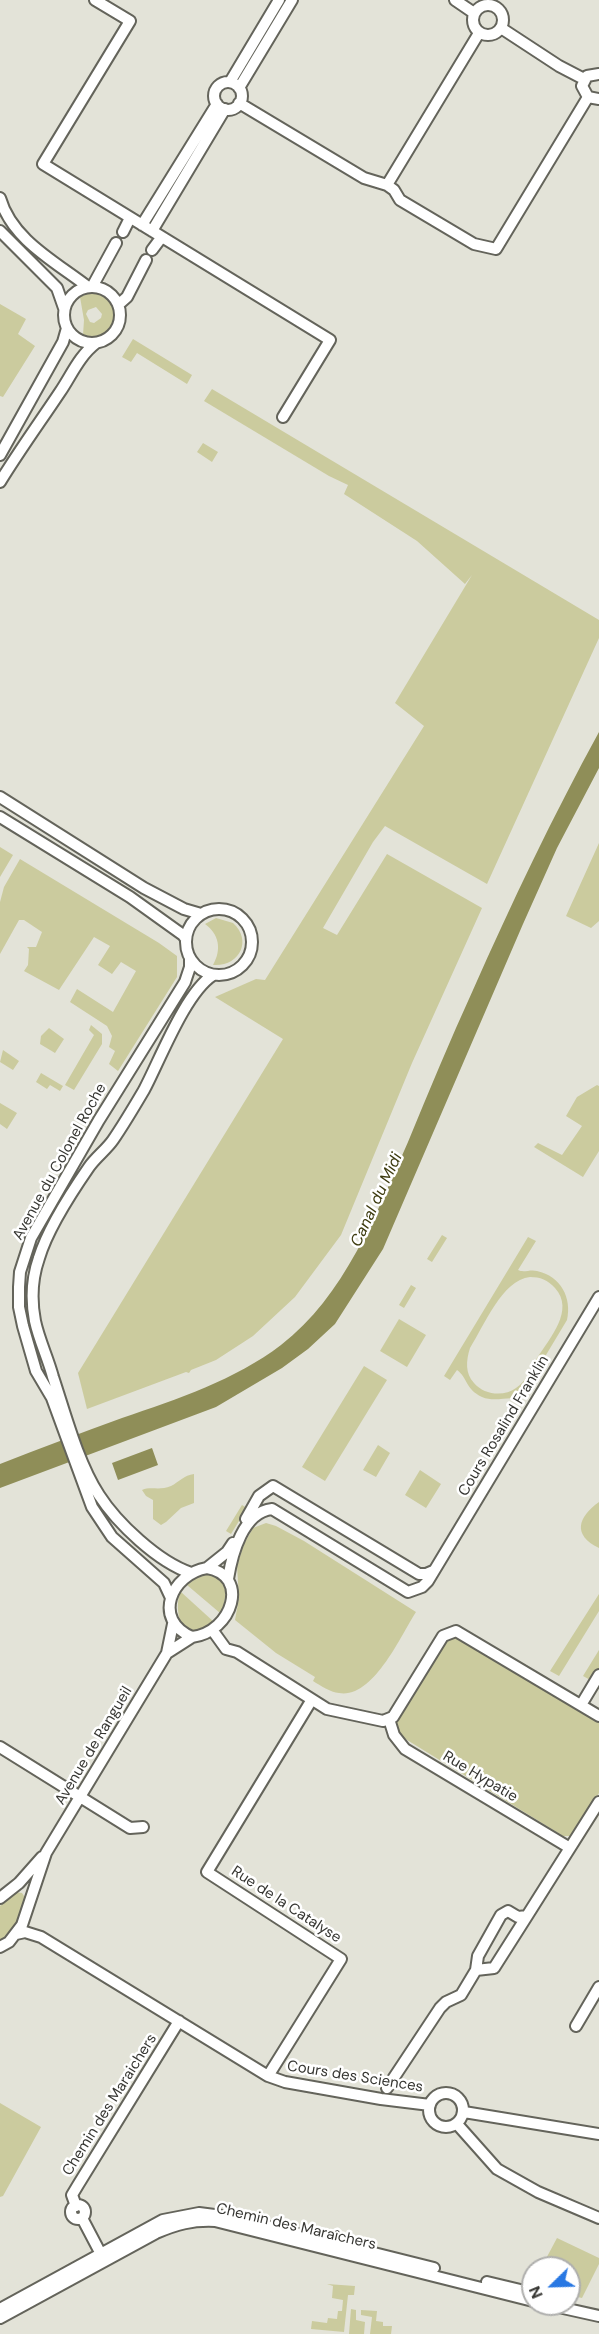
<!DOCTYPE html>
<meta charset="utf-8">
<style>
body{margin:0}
#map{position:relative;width:599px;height:2334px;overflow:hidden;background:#e3e3d8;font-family:"DM Sans",sans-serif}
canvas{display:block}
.north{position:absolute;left:521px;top:2256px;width:60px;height:60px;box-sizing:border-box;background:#fff;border:2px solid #afafad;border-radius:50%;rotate:247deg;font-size:16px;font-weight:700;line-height:24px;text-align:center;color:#363632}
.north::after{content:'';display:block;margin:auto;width:21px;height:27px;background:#2978e3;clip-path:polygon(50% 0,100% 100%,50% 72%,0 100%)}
</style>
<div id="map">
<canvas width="599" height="2334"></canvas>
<div class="north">N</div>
</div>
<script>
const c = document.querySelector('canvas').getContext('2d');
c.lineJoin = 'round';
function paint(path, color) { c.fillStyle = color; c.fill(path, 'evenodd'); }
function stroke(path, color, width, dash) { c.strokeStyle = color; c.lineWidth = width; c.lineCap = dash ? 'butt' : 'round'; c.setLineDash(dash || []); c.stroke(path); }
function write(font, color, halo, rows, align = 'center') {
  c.font = font + ' "DM Sans",sans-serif'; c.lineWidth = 5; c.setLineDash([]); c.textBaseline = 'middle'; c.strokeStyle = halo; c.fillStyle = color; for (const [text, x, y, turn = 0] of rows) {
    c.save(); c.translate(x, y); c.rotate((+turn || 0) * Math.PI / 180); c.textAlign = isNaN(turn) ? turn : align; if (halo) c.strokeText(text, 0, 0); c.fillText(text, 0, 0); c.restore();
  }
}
paint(new Path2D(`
 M89,293c43,-1 29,58 -6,42l1,-15 -4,-23zM96,307l6,7 -1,4 -7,5 -4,-1 -4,-8 2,-4z
 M0,304l26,15 -8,15 17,12 -32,51 -3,-1z
 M133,339l59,36 -5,9 -50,-31 -6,9 -9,-5z
 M212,389l387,231v18l-112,246 -102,-58 -12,16 -50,86 14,7 50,-81 95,54 -70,155 -71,172 -46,62 -42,39 -37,24 -25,10 -2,3 -3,-1 -99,37 -9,-36 205,-334 -68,-42 41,-18 9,1 159,-254 -29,-23 77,-128 -7,9 -48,-43 -73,-47 4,-9 -19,-9 -125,-75z
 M203,443l15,9 -6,10 -15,-10z
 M599,843v78l-8,7 -25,-12z
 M0,847l13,8 -13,22z
 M20,859l139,84 18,13v21l-59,94 -9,-7 6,-13 -6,-4 3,-11 -5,-10 -37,-24 7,-13 36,23 23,-41 -15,-9 -9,12 -14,-9 12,-19 -16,-9 -35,53 -35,-19 4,-6 1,-16 -2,-2h9l6,-15 -18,-12h-5l-19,34v-52l4,-15z
 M216,918l17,5c20,18 6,44 -20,42 9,-16 6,-31 -8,-41z
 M91,1025l11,9v10l-28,46 -9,-5 29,-50 -5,-5z
 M49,1028l15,11 -9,14 -15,-9 1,-8z
 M3,1050l16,11 -6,9 -13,-8z
 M41,1073l22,13 -3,5 -10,-6 -3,4 -11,-7z
 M597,1085l2,1v65l-16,26 -49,-30 4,-4 24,12 20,-29 -16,-10 11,-19z
 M0,1103l17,10 -10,16 -7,-5z
 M442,1235l5,3 -15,24 -5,-3z
 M528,1237l8,4 -18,29c6,3 12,-1 19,1 24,5 35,27 30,49l-48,80c-9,-5 -23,3 -37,-3 -17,-8 -14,-19 -25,-27l-7,10 -6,-4zM530,1277c10,0 18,3 25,11 20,22 -5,50 -18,70 -5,9 -11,24 -21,30 -12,9 -32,7 -42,-5 -9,-10 -8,-22 -4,-35 14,-22 32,-68 60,-71z
 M411,1285l5,3 -12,20 -5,-3z
 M399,1319l27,16 -19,32 -27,-16z
 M364,1366l23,14 -62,101 -23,-14z
 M378,1445l12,8 -14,24 -13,-7z
 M420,1470l21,14 -15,24 -21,-13z
 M194,1474v29l-13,5 -15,14 -5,3 -8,-6v-19l-7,-4 -4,-6c9,-4 17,1 29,-4 8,-4 13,-11 23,-12z
 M599,1502v46c-27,-13 -21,-31 0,-46z
 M242,1505l5,3 -16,26 -5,-3z
 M266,1523l10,3 28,15 112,71c-16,25 -43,87 -77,81 -9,-1 -18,-7 -26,-12l2,-4 -39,-24 -41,-33 4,-22 -2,-32 7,-22 9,-16z
 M208,1574l12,4c8,11 6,24 0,35l-33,-28 8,-6z
 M180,1592h1l33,30c-4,2 -8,6 -13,8 -23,8 -26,-23 -21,-38z
 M599,1594v17l-40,65 -9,-5z
 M454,1636l145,83v74l-27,43h-9l-164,-101 -3,-14 49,-81z
 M599,1650v20l-7,11 -9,-5z
 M15,1892l7,1 4,6c-5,17 -10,35 -26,44v-37z
 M0,2103l41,24 -38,69 -3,1z
 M557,2238l42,20v6l-17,34 -13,-3v-27h-28z
 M327,2284l28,2 -1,9h-6l-4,37 -33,-3 1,-8 15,2 1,-5 9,1 1,-8h4l1,-11 -11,-2 1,-12z
 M351,2309l5,1v10l9,2 -1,12h-15z
 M361,2310l16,1 -1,10 7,1v4h9l-1,8h-21l2,-17 -11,-2z`), '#cbcb9e');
paint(new Path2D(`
 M599,732v36l-42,80 -34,76 -140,325 -48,75 -27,25 -26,19 -66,39 -216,81v-24c40,-16 81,-31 122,-46 56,-19 113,-38 159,-73 63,-48 96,-133 127,-203 21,-51 42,-102 65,-152 39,-88 80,-174 126,-258z
 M152,1448l6,17 -40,15 -6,-17z`), '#8f8e58');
const minor = new Path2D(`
 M95,0l35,21 -87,143 287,176 -47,77
 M455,0l19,13
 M473 20a15 15 0 1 1 30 0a15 15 0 1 1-30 0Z
 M501,28l58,38 25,13
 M599,74l-12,2 -5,10 6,11 11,2
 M230,82l49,-82
 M214 96a14 14 0 1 1 28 0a14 14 0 1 1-28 0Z
 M239,88l53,-88
 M239,103l125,75 23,7 7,5 6,10 74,44 22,5 92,-152
 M387,185l92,-152
 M0,198c12,42 56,64 88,89
 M142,225l75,-121
 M0,231l57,57 7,20
 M152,231l73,-122
 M123,232l7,-14
 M152,250l9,-12
 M64 315a28 28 0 1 1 56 0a28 28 0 1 1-56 0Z
 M92,287l24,-44
 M118,305l9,-8 19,-37
 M0,455l63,-113 4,-14
 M0,482c19,-31 40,-60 60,-90 11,-16 19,-36 36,-49
 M0,797l144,91 40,21 17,5
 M0,817l130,80 53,38 3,4
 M186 942a33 33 0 1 1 66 0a33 33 0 1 1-66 0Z
 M246,1519l13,-23 14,-10 146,88h7l7,-3
 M207,1568l20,-16 6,-9
 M207,1568c43,7 26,64 -15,69 -40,-17 -21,-63 15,-69z
 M191,1573c-33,-11 -74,-50 -92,-78 -21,-32 -34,-82 -46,-118 -5,-19 -14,-37 -18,-56 -4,-21 -3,-43 4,-63 9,-30 32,-65 50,-91 7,-10 17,-17 24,-27 11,-16 21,-33 31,-50 16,-30 41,-97 69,-115
 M228,1579c4,-25 15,-67 44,-70l136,83 14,-5 6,-6 171,-284
 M171,1598l-7,-15 -52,-46 -20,-30 -40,-109 -16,-27 -13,-45 -4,-19v-20l1,-15 11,-34 68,-118 86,-138 5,-15v-9
 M213,1631l13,18 11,3 90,57 56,12 10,-4 50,-81 13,-5 143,85
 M167,1653l25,-16
 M581,1705l18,-30
 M389,1719l5,16 11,14 165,99
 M0,1747l130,81 13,-1
 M0,1898l19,-15 23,-26
 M527,1916l72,-114
 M16,1934l9,-2 16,5 227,139 17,6 96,17 49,6
 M0,1947l9,-5 13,-17 24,-72 121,-200 6,-29
 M576,2026l23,-39
 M268,2076l73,-117 -134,-87 104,-171
 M387,2088l53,-80 6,-6 15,-7 15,-25 2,-14 23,-41 7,-4 10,6 9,-1 -33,52 -18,2
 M429 2110a17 17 0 1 1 34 0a17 17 0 1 1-34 0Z
 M464,2112l135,22
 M457,2124l40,45 41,23 61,26
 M71 2212a7 7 0 1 1 14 0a7 7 0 1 1-14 0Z
 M76,2206l-4,-11 6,-10 101,-164
 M82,2218l21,40
 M487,2282l46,11
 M545,2304l54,12
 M0,2309l163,-89 36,-7 31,4 204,51
 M0,2318l156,-85c21,-9 36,-13 59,-12l318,80`);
stroke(minor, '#64645b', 14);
stroke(minor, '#fff', 10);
write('15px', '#363632', '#fff', [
 ["Avenue du Colonel Roche",60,1162,-61],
 ["Cours Rosalind Franklin",504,1426,-59],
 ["Avenue de Rangueil",94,1746,-59],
 ["Rue Hypatie",480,1777,31],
 ["Rue de la Catalyse",286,1905,33],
 ["Cours des Sciences",355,2077,9],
 ["Chemin des Maraichers",110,2105,-58],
 ["Chemin des Maraîchers",296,2227,13]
]);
write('italic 16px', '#3d3b0f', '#fff', [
 ["Canal du Midi",377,1200,-65]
]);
</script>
